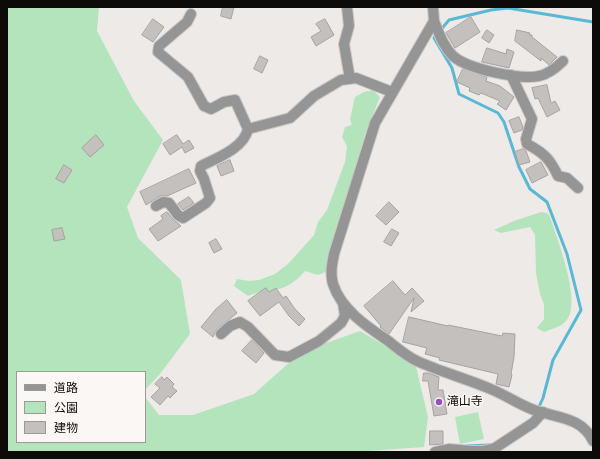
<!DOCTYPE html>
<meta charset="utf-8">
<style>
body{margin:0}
#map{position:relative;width:600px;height:459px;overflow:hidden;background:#eeeae7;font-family:"Archivo Narrow","Noto Sans JP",sans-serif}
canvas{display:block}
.frame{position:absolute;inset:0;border:8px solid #0d0b0a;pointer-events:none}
.legend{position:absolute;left:16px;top:371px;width:130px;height:72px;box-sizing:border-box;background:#fbf7f4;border:1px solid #9c9996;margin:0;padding:5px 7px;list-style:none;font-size:12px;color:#0d0b0a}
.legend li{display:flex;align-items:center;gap:8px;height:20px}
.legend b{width:20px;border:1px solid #9c9996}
</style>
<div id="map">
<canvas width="600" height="459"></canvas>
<div class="frame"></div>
<ul class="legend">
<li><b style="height:5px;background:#969596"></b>道路</li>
<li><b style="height:11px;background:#b4e4bc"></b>公園</li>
<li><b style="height:11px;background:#c4c0bd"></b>建物</li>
</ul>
</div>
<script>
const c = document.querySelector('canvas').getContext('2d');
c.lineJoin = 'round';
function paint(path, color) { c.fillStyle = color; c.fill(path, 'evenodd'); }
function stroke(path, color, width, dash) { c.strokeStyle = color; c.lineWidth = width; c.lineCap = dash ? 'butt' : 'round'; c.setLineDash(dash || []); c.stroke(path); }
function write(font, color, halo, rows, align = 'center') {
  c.font = font + ' "Archivo Narrow","Noto Sans JP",sans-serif'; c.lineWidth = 3; c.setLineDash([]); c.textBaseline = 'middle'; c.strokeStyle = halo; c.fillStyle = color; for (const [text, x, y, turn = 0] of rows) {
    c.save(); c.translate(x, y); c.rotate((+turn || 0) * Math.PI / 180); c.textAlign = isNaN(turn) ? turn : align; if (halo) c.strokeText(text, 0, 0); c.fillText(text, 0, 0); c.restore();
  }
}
paint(new Path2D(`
 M7,7h92l-2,24 37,70 29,39 -36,67 11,31 43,42 9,54 -30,40 -15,16v-18h-128v70h128v-45l14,18h34l61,-21 47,-42 59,-21 29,17 27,19 12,50 -4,30 -70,5h-347z
 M373,90l7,7 -15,37 -39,138 -8,3 -13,-4c-6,7 -14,14 -23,17 -11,5 -22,2 -34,8l-14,-10 3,-7 12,2 10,-1 16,-6 14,-11 25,-28 4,-13 9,-12 18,-48 2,-16 -5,-9 3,-10 7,-2 -2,-6 5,-22 9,-5z
 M541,212l6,1 3,4c7,21 33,87 16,104 -5,6 -15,8 -22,11l-7,-4 7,-9v-15l-4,-10 -4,-21 -1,-38 -5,-8 -29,6 -7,-3 20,-9z
 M478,412l6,27 -24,5 -5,-27z`), '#b4e4bc');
stroke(new Path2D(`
 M538,409l5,-11 10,-38 28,-50 -14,-56 -20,-52 -17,-13 -11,-22 -15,-45 -6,-9 -39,-19 -7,-26 -18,-30 15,-18 42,-10 17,-2 85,14
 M467,446l22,-1`), '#59b9d5', 3);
const building = new Path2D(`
 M223,7h11l-3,12 -10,-3z
 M471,17l9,15 -25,16 -9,-15z
 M153,19l11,8 -11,15 -11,-7z
 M325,19l9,16 -18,11 -5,-9 10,-6 -5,-7z
 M487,30l7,5 -5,8 -7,-5z
 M517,30l13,3 -1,2h3v2l25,20 -8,8 -8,-7v3l-26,-20z
 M487,48l19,6 1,-5 7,3 -5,16 -27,-6z
 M260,56l8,4 -6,13 -8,-4z
 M463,69l24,8 -1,4 14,5 14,11 -8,13 -9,-6 3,-3 -19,-8 -2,2 -10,-4 1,-3 -13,-6z
 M547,85l4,18 4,-2 5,9 -13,7 -9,-19 -3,1 -3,-11z
 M519,117l4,10 -1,3 -8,3 -5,-12z
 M96,135l8,10 -14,12 -8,-9z
 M177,135l6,9 6,-4 5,8 -9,5 -3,-6 -12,8 -7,-11z
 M523,149l3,2 4,11 -11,3 -4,-13z
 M230,160l4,11 -13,5 -4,-10z
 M541,162l7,13 -16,8 -6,-13z
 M64,165l8,5 -8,13 -8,-4z
 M189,169l7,14 -29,13h-7l-14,9 -6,-13z
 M189,197l5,6 -11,7 -5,-6z
 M389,202l10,10 -13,13 -10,-9z
 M167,212l6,7 8,7 -23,15 -9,-12 14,-10 -2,-3z
 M62,228l3,11 -11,2 -2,-11z
 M392,229l7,4 -8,13 -7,-4z
 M216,239l6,10 -8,4 -5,-10z
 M393,281l12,14 7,-7 12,13 -13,11 3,-14 -25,36 -9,-7 1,-1 -17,-20z
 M266,288l3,4 7,-4 7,10 3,-2 9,13 10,10 -6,7 -10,-10 -10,-14 -19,14 -12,-15z
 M227,300l10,13 -20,16 -4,8 -12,-10 15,-18z
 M409,317l39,9v-1l54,11 1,-3 12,1 -1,23 -3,17 1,1 -3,12 -13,-3 2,-10 -59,-14 1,-2 -15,-4 2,-6 -24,-6z
 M252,340l12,13 -8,10 -14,-12z
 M424,373h4l11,4 -1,13h5l4,24 -13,2 -6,-35h-5z
 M162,377l2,3 3,-3 7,7 -2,3 5,4 -7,7 -2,-2 -8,9 -9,-8 9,-9 -5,-4z
 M430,431h13v13l-13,1z`);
paint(building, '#c4c0bd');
stroke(building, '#a6a29f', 1);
const street = new Path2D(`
 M347,7l2,19 -5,18 6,35
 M433,7l1,14 -59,102 -41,131c-2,10 -4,20 -1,30 8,25 33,42 54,56 9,7 19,16 30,21 24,11 51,18 76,29 14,6 27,15 41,20 23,8 48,7 59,31
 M191,14l-4,8 -28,24 -1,6 30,25 16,29 7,3 13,-7 11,-2 13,29
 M434,21c5,12 9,25 19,35 14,13 68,24 86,20 10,-2 17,-8 24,-15
 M511,75l21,44 -6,20 1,5c17,9 23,15 31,32l9,2 11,10
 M156,206l7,-4 6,1 9,12 5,3 23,-15 4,-5 -6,-19 -4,-8 1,-5c16,-8 43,-18 47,-37l42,-11 24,-22 27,-16 15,-2 36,14
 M221,334l9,-8 10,-4 8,5 27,28 14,2 30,-16 22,-18 4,-7 -2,-13
 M435,452l14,-3 23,2h11l12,-3 38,-25 10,-11`);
stroke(street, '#cac6c4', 12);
stroke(street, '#969596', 10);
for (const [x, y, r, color] of [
 [439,402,4,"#9a4dbf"]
]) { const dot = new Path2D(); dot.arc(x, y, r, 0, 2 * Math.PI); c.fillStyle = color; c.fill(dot); stroke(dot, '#fbf7f4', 1.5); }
write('12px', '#0d0b0a', '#fbf7f4', [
 ["滝山寺",447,402]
], 'left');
</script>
